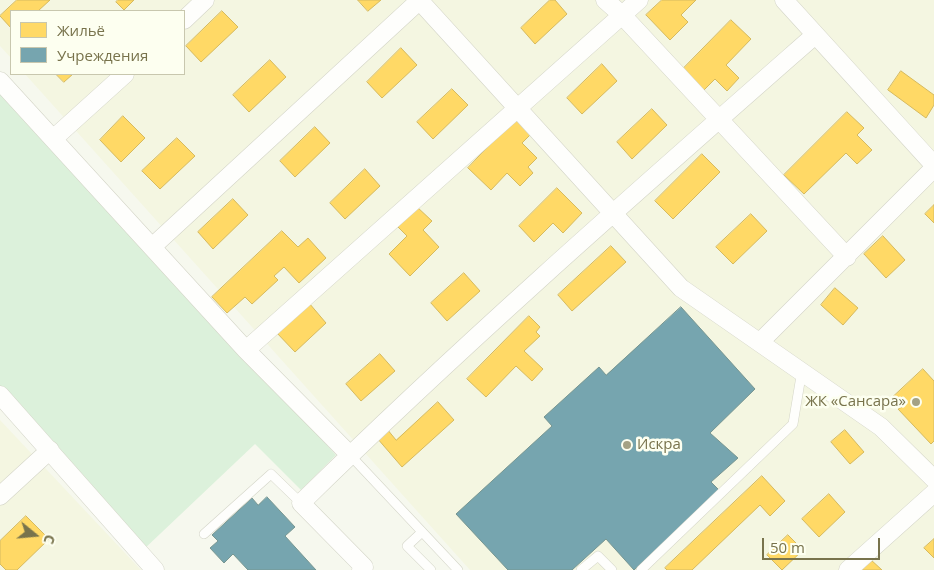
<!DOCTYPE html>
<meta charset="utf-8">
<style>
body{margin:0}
#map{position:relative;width:934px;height:570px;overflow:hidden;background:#f6f8ee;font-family:"Open Sans",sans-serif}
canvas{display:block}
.legend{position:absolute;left:10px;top:10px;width:175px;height:65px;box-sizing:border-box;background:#fdfff0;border:1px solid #c8c7ae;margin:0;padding:6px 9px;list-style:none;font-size:15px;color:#78734c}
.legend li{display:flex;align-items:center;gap:10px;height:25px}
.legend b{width:25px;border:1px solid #c8c7ae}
.north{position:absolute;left:10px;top:510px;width:50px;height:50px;-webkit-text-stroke:4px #fdfff0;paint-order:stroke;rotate:107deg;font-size:14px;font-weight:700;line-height:20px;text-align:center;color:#78734c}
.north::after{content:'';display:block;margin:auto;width:18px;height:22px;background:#78734c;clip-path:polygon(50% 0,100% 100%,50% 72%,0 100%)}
.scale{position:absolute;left:762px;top:538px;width:118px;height:22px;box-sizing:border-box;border:2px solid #78734c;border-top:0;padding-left:6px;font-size:15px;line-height:18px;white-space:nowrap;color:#78734c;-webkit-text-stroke:4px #fdfff0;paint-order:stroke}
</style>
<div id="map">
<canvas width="934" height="570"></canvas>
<ul class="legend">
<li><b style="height:14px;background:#ffd966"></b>Жильё</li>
<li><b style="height:14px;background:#76a5af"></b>Учреждения</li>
</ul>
<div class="north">С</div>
<div class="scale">50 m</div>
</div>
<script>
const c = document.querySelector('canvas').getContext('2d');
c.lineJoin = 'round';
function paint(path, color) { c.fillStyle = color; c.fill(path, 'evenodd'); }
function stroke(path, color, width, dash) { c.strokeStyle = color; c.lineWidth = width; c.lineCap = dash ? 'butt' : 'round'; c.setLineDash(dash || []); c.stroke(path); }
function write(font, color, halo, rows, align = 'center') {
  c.font = font + ' "Open Sans",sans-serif'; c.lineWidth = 5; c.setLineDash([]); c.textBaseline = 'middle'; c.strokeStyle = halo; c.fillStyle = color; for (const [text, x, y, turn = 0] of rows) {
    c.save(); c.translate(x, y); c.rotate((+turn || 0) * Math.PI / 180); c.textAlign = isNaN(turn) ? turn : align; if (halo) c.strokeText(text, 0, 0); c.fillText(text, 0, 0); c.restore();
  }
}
paint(new Path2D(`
 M0,0h934v570h-464l-445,-496h159v-63h-173v47l-11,-12z
 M0,420l141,150h-141z`), '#f4f6e1');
paint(new Path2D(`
 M0,86l336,369 -35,35 -46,-46 -113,107 -142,-161z`), '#dcf1db');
const homes = new Path2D(`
 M17,0h33l-12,11h-27v17l-11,-12z
 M118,0h16l-10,10 -8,-8z
 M358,0h23l-13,11z
 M550,0h5l12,14 -32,30 -14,-16z
 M662,0h34l-15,15 7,7 -18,18 -24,-25z
 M222,11l16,16 -37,35 -15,-16z
 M731,20l20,19 -25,26 13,13 -12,13 -12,-12 -14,14 -21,-21z
 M401,48l16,17 -35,33 -15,-16z
 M270,60l16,17 -37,35 -16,-17z
 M602,64l15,17 -35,33 -15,-16z
 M901,71l33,24v10l-8,13 -38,-28z
 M56,74h17l-9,8z
 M452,89l16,16 -35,34 -16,-17z
 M652,109l15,16 -35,34 -15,-17z
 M847,112l17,16 -7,7 15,15 -15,14 -11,-11 -42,41 -20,-19z
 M123,116l22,22 -24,24 -21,-22z
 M517,117l16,15 -11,11 15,15 -9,9 5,6 -13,13 -13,-13 -16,17 -23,-22z
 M315,127l15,16 -35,34 -15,-16z
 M177,138l18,18 -35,33 -18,-18z
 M702,154l18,18 -47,47 -18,-18z
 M365,169l15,17 -35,33 -15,-16z
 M557,188l25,25 -19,20 -10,-10 -19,19 -15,-16z
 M233,199l15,16 -35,34 -15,-17z
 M934,205v18l-9,-9z
 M416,206l16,15 -9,9 16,17 -29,29 -21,-22 18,-18 -11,-11z
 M751,214l16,17 -34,33 -17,-17z
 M282,231l16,16 10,-9 18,20 -27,25 -15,-16 -10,9 4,4 -26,24 -7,-7 -18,16 -15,-16z
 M883,236l22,24 -19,18 -22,-24z
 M611,246l15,16 -54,49 -14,-16z
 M464,273l16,18 -33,30 -16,-18z
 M835,288l23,20 -15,17 -22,-20z
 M309,303l17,20 -31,29 -19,-20z
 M529,316l11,11 -4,5 4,4 -16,15 19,18 -11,12 -16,-15 -30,31 -19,-18z
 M380,354l15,17 -34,30 -15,-17z
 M923,369l11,12v60l-3,3 -33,-35 4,-2 -9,-10z
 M438,402l16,18 -52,47 -25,-29 10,-9 9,11z
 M845,430l19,22 -14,12 -19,-22z
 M762,476l23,25 -15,15 -10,-11 -68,65h-25l-2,-2z
 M829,494l16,18 -26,25 -17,-18z
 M26,516l23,23 -32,31h-11l-6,-6v-23z
 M788,535l15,15 -21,20 -15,-15z
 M934,539v19l-10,-10z
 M870,559l12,11h-23z`);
paint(homes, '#ffd966');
stroke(homes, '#d6ba5e', 1);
const public = new Path2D(`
 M681,307l74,82 -45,44 28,25 -27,24 9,9 -86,79 -28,-31 -34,31h-64l-52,-56 96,-88 -8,-9 55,-50 7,8z
 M267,497l28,30 -10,9 31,34h-68l-15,-16 -9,9 -14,-15 8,-7 -6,-6 40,-37 6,7z`);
paint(public, '#76a5af');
stroke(public, '#779691', 1);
const lane = new Path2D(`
 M350,455l108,115
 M422,532l-15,14 24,24
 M204,534l67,-60 30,29
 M581,570l17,-14 14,14
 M641,570l152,-146 9,-54`);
const street = new Path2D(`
 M419,0l262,288 200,139 53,52
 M605,0l17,15 225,242
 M784,0l150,165
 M184,20l21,-20
 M0,81l246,269 104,105
 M53,139l72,-65
 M152,247l268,-247
 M761,341l173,-173
 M246,350l393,-350
 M0,395l155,175
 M0,496l50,-46
 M361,570l3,-3 -63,-64c165,-162 340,-315 514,-468
 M848,570l86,-77`);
stroke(lane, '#d3d4c7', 10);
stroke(street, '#d3d4c7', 19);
stroke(lane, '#fefefc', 9);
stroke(street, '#fefefc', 18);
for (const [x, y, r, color] of [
 [916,402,5,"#a4a285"],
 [627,445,5,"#a4a285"]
]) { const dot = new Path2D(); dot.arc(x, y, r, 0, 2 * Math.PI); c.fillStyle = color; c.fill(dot); stroke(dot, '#fdfff0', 2); }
write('15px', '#78734c', '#fdfff0', [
 ["ЖК «Сансара»",906,402],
 ["Искра",637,445,"left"]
], 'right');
</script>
